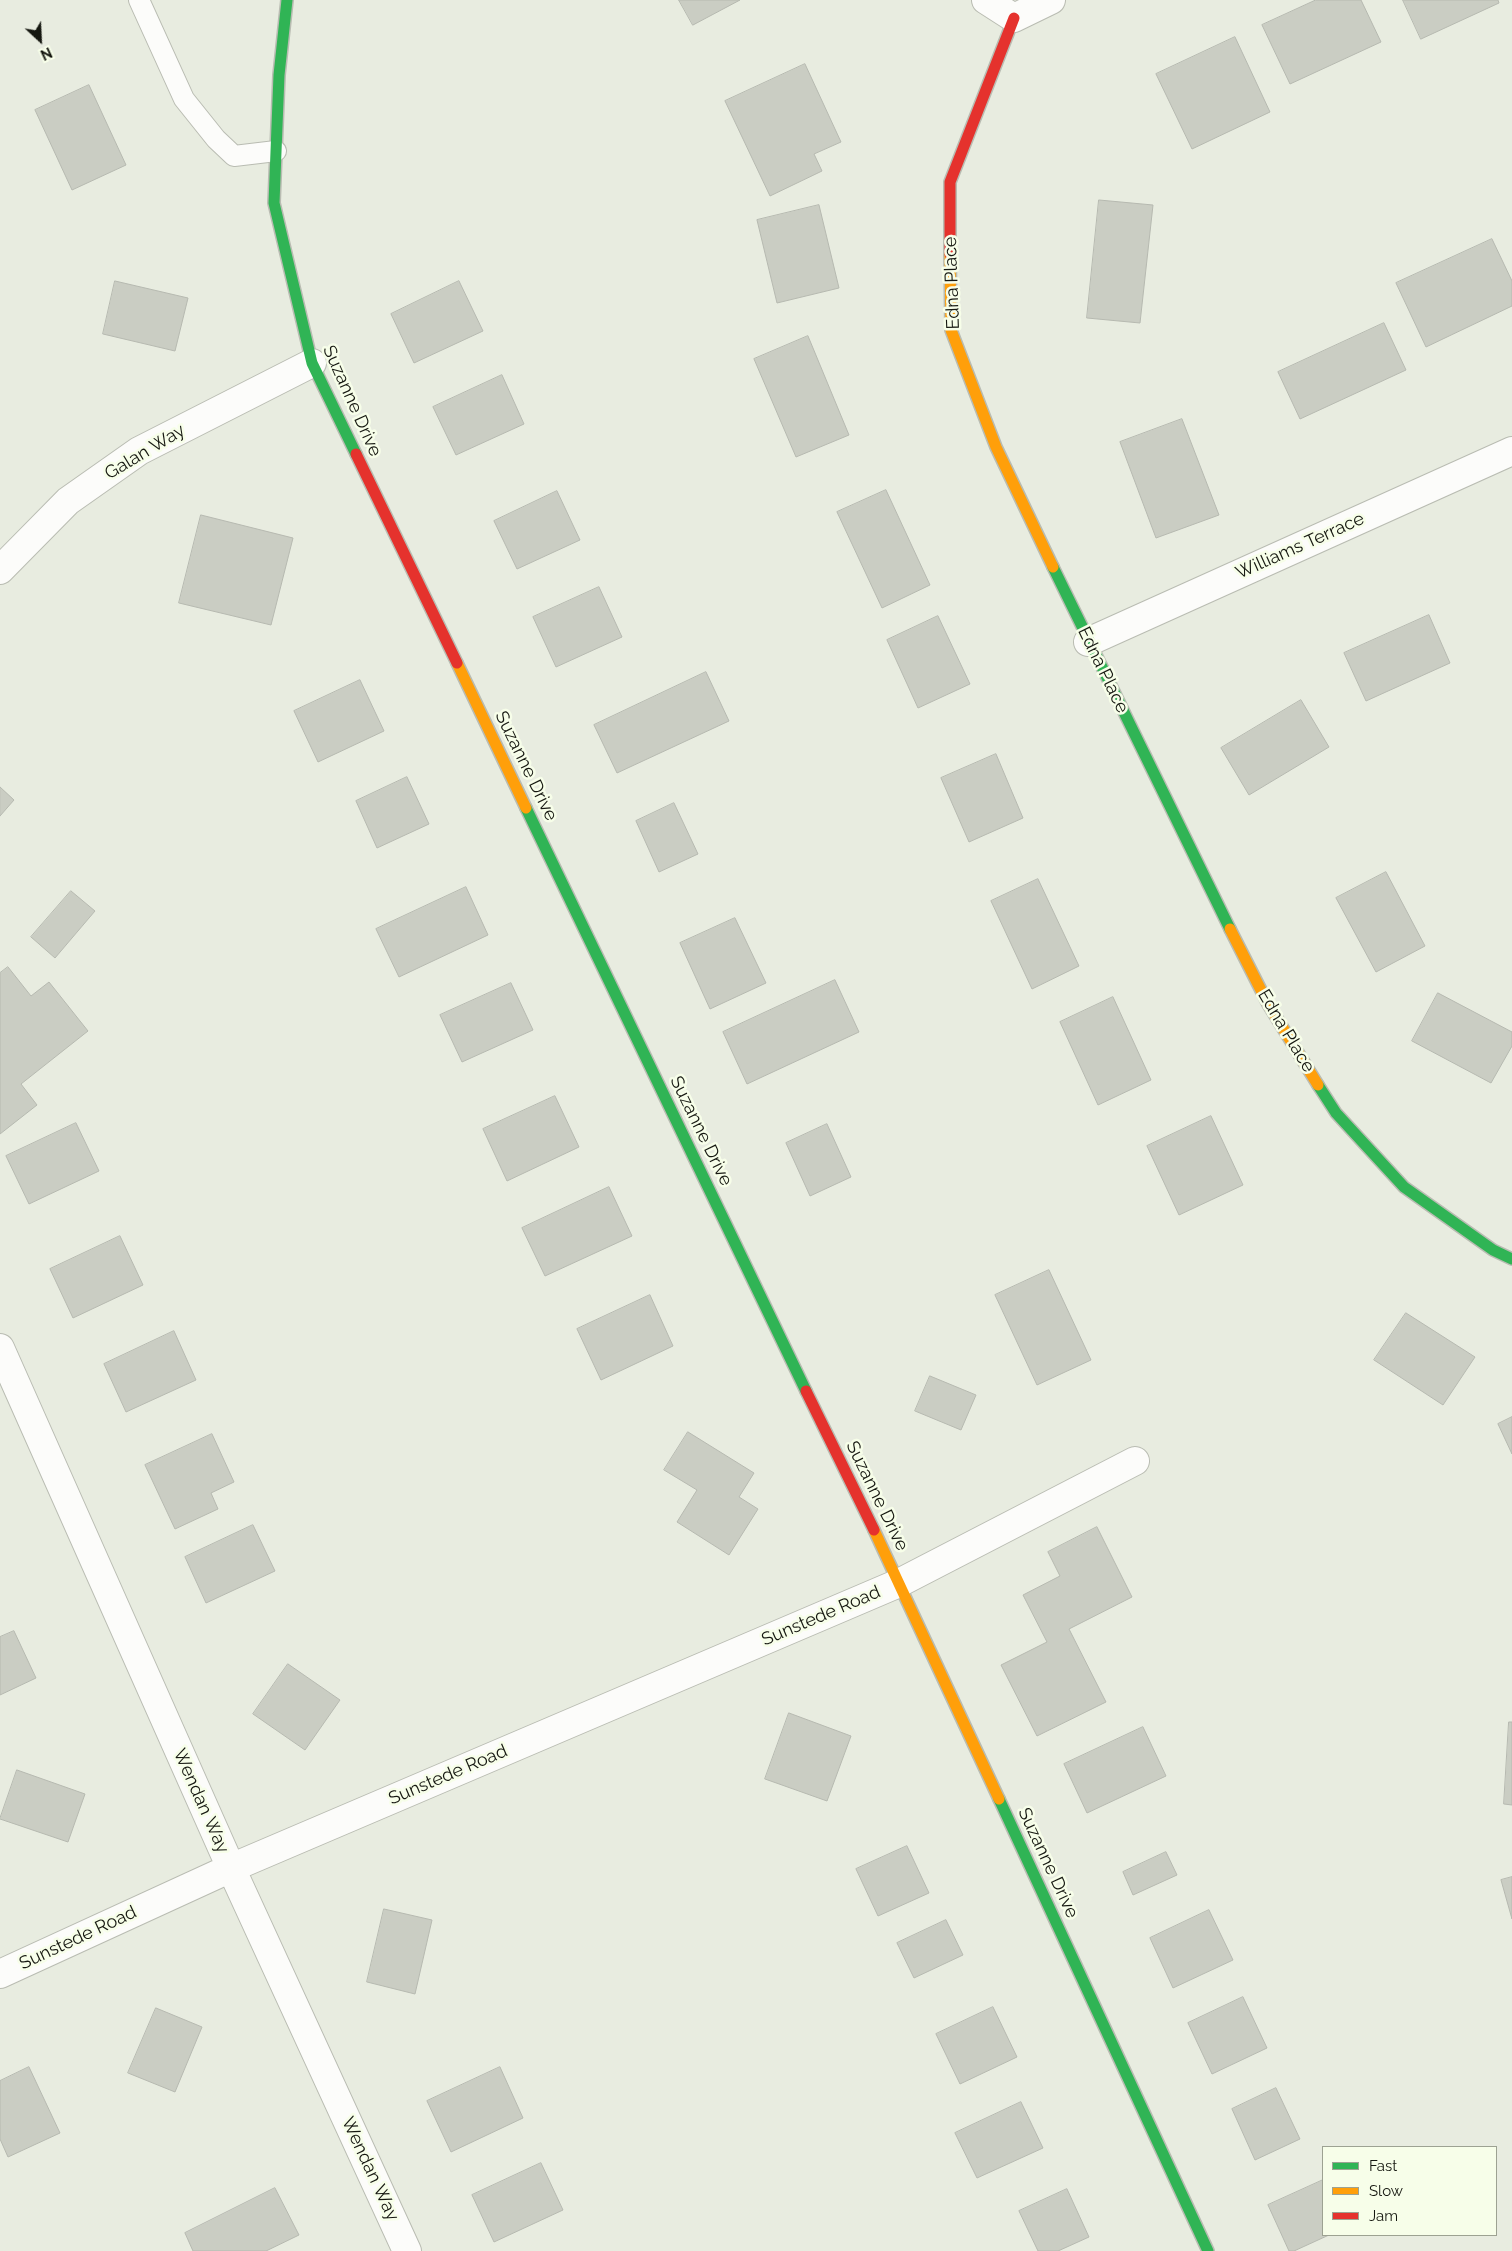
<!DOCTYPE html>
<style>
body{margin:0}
#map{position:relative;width:1512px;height:2251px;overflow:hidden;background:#e8ece0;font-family:Raleway,sans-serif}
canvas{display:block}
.legend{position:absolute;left:1322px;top:2146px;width:175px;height:90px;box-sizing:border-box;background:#f7fee9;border:1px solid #9da292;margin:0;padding:6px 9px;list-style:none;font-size:15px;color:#151710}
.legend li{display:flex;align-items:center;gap:10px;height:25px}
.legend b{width:25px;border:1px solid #9da292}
.north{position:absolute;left:15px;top:15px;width:50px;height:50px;-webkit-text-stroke:4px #f7fee9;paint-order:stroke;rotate:155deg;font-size:14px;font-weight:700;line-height:20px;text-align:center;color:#151710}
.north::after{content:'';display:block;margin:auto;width:18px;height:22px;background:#151710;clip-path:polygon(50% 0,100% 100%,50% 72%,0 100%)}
</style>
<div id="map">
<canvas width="1512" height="2251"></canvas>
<ul class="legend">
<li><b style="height:6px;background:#30b455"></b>Fast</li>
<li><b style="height:6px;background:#ff9f0a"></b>Slow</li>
<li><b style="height:6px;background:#e5322d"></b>Jam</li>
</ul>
<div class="north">N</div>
</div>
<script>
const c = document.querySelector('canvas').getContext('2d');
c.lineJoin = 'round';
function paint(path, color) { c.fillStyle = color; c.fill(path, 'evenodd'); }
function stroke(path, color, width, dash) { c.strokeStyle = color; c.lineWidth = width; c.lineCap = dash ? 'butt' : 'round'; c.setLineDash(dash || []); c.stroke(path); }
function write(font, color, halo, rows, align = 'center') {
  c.font = font + ' Raleway,sans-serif'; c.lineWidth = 5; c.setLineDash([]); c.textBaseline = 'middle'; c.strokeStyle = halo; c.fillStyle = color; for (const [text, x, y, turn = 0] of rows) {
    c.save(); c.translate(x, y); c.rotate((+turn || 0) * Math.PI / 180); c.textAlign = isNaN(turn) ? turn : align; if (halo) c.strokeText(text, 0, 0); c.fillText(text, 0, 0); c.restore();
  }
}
const building = new Path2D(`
 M679,0h61l-47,25z
 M1316,0h45l20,42 -91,42 -28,-59z
 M1403,0h95l1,3 -78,36z
 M1235,37l35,75 -78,37 -36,-75z
 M805,64l36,78 -27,12 8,17 -52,25 -45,-95z
 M89,85l37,80 -54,25 -37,-80z
 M1099,200l54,5 -13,118 -53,-5z
 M819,205l20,83 -62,15 -20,-83z
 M1492,239l20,42v25l-86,41 -30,-64z
 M115,281l73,17 -13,53 -72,-17z
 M459,281l24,50 -69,32 -23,-49z
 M1384,323l22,47 -106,49 -22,-47z
 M808,336l41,99 -53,22 -42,-98z
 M502,375l22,49 -68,31 -23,-48z
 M1182,419l37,96 -63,23 -36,-96z
 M886,490l44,95 -48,23 -45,-96z
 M557,491l23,49 -63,29 -23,-48z
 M201,515l92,23 -22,87 -92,-22z
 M599,587l23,50 -66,30 -23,-50z
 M1429,615l21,48 -84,38 -22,-48z
 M938,616l32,68 -52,24 -31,-68z
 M706,672l23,49 -112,52 -23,-48z
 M360,680l24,51 -66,31 -24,-51z
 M1301,700l28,47 -80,48 -28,-47z
 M996,754l27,64 -54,24 -28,-64z
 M407,777l22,47 -52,24 -21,-47z
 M0,787l14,13 -14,16z
 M674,803l24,51 -39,18 -23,-51z
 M1386,872l39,74 -49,26 -40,-74z
 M1038,879l41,87 -47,23 -41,-88z
 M466,887l22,48 -89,42 -23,-48z
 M71,891l24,20 -40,47 -24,-21z
 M735,918l31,65 -56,26 -30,-66z
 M8,967l23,29 18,-14 39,49 -67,53 16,21 -37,29v-161z
 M835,980l24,52 -112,52 -24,-52z
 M511,983l22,47 -71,32 -22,-47z
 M1438,993l74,39v14l-21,37 -79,-42z
 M1113,997l38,83 -53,25 -38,-83z
 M555,1096l24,51 -72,34 -24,-52z
 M1211,1116l32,69 -64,30 -32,-69z
 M76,1123l23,48 -70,33 -23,-48z
 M827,1124l24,53 -41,19 -24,-53z
 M609,1187l23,49 -87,40 -23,-48z
 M120,1236l23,49 -70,33 -23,-49z
 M1049,1270l42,90 -54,25 -42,-90z
 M650,1295l23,51 -72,34 -24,-51z
 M1406,1313l69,44 -32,48 -69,-45z
 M174,1331l22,49 -70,32 -22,-48z
 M930,1376l46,19 -15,35 -46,-19z
 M1512,1417v37l-14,-30z
 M688,1432l66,41 -15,24 19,12 -29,46 -52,-33 20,-32 -33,-20z
 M212,1434l22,48 -23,11 7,16 -43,20 -30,-64z
 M253,1525l22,46 -69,32 -21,-46z
 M1097,1527l35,70 -63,32 37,73 -69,34 -36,-71 46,-23 -24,-47 37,-19 -12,-24z
 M14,1631l22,47 -36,17v-58z
 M288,1664l52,36 -35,50 -52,-36z
 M789,1713l62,23 -24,65 -62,-22z
 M1509,1722h3v83l-8,-1z
 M1143,1727l23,49 -79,37 -23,-49z
 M17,1770l68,24 -17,48 -68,-23z
 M907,1846l22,47 -51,23 -22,-47z
 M1166,1852l11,23 -44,20 -10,-23z
 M1512,1877v42l-11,-39z
 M384,1909l48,11 -17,74 -48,-12z
 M1209,1910l24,50 -60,28 -23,-50z
 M946,1920l17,35 -49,23 -17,-35z
 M1243,1997l24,51 -55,26 -24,-51z
 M993,2007l24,50 -57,27 -24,-50z
 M156,2008l46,19 -27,65 -47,-19z
 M29,2067l31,66 -52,24 -8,-18v-58z
 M500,2067l23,51 -72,34 -24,-51z
 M1276,2088l24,51 -45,21 -23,-51z
 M1021,2102l22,46 -66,30 -22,-45z
 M541,2163l22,47 -69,32 -22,-47z
 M1323,2180v55h6l-35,16h-5l-21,-46z
 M275,2188l24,47 -33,16h-73l-8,-18z
 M1067,2189l22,48 -31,14h-20l-19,-40z`);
paint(building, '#cacdc3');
stroke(building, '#b6b9b0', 1);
const lane = new Path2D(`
 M139,0l45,99 32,40 18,17 42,-5`);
const street = new Path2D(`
 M986,0l28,18 37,-18
 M0,570l68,-69 71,-50 173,-88
 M1088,642l424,-191
 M0,1348l231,520 176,383
 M0,1974l231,-106 668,-285 236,-122`);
const fast = new Path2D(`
 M287,0l-8,75 -5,128 38,160 44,91
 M1053,567l177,362
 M526,808l280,583
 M1318,1085l18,28 68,74 89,63 19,9
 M999,1799l209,452`);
const slow = new Path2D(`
 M950,254l1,76 45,117 57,120
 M457,663l69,145
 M1230,929l38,75 50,81
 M874,1530l125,269`);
const jam = new Path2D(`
 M950,254v-72l64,-164
 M356,454l101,209
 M806,1391l68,139`);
stroke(lane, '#b9bcb2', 22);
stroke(street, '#b9bcb2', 30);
stroke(fast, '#b9bcb2', 14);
stroke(slow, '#b9bcb2', 14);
stroke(jam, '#b9bcb2', 14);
stroke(lane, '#fcfcfa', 20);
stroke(street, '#fcfcfa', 28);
stroke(fast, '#30b455', 11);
stroke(slow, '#ff9f0a', 11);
stroke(jam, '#e5322d', 11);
write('18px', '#151710', '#f7fee9', [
 ["Edna Place",952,283,-92],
 ["Suzanne Drive",352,401,66],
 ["Galan Way",145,452,-31],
 ["Williams Terrace",1300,546,-24],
 ["Edna Place",1103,670,64],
 ["Suzanne Drive",526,766,64],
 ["Edna Place",1286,1031,59],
 ["Suzanne Drive",701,1131,64],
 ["Suzanne Drive",877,1496,64],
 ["Sunstede Road",821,1616,-23],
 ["Sunstede Road",448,1775,-23],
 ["Wendan Way",201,1801,66],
 ["Suzanne Drive",1048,1863,65],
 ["Sunstede Road",78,1938,-25],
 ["Wendan Way",370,2169,65]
]);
</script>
